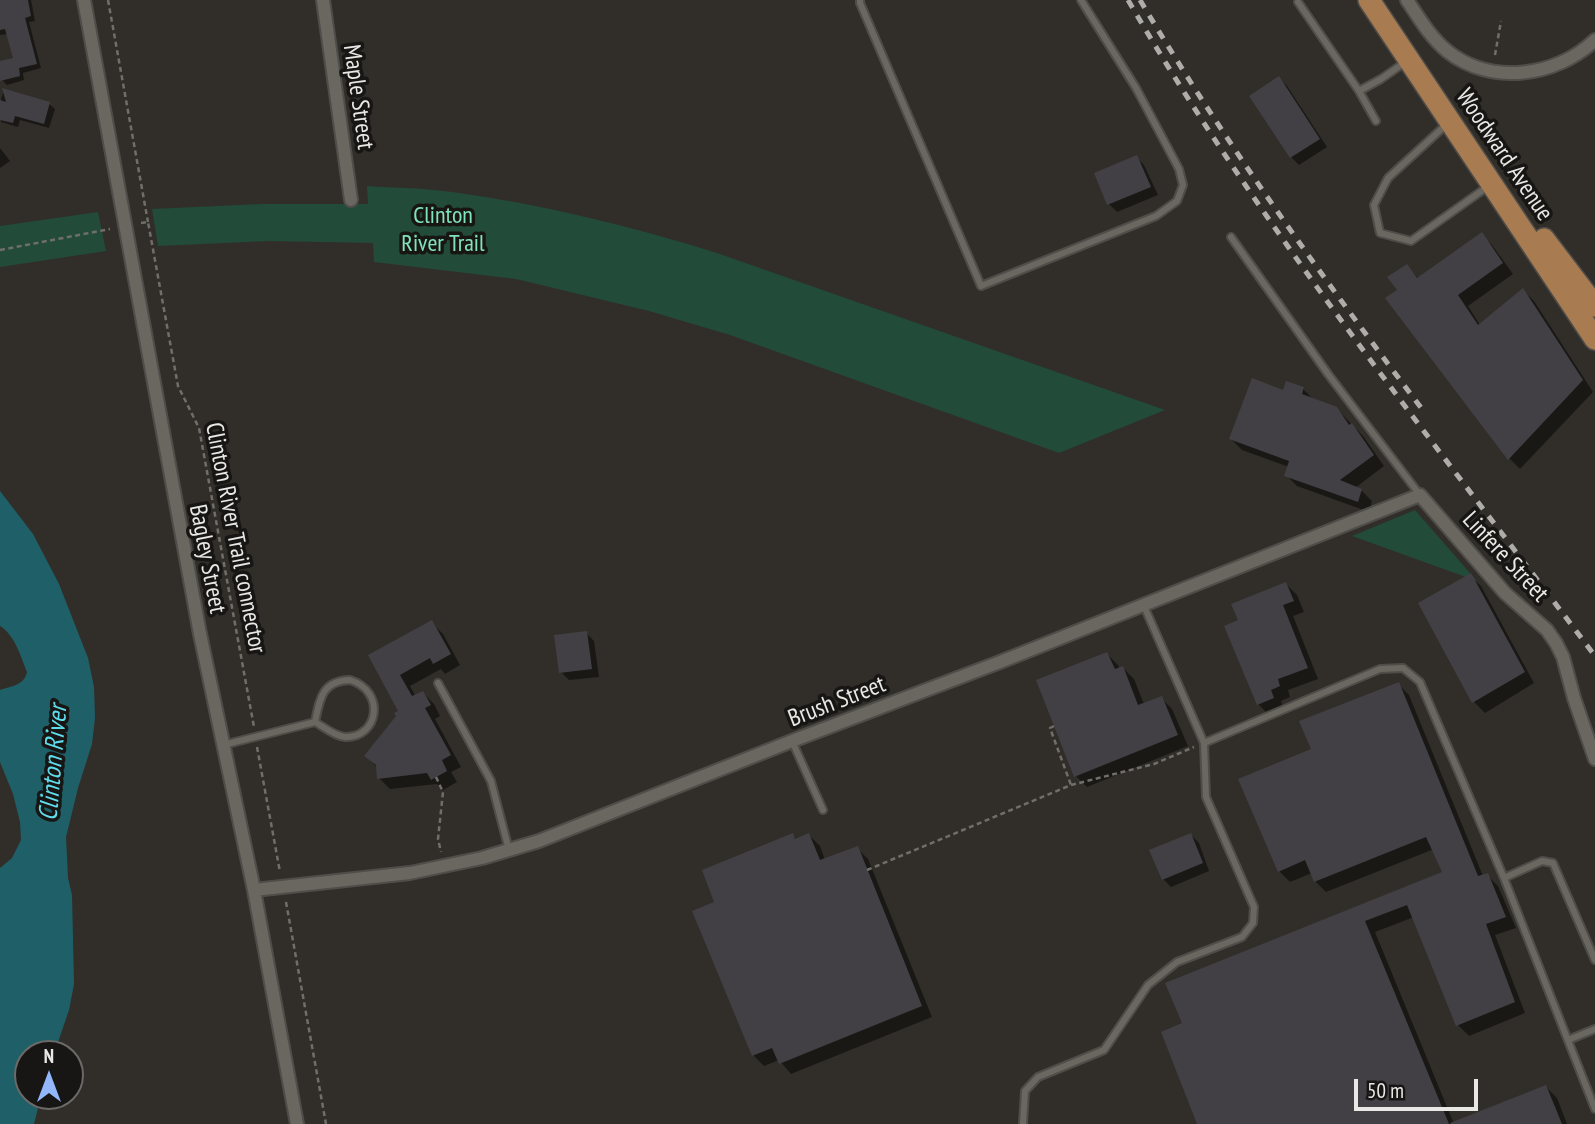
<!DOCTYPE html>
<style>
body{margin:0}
#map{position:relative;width:1595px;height:1124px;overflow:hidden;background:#312e29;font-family:"PT Sans Narrow",sans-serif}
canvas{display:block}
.north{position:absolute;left:14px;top:1040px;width:70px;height:70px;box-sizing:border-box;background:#181614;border:2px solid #6c6a68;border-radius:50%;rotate:0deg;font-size:19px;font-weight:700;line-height:28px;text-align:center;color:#eae8e5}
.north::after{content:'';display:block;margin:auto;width:24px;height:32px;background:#93b7fd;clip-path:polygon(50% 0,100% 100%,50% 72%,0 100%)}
.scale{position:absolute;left:1354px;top:1079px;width:124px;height:32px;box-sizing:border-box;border:4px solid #eae8e5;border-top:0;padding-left:9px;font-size:21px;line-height:24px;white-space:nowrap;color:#eae8e5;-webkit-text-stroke:5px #181614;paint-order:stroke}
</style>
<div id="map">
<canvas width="1595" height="1124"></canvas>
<div class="north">N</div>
<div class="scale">50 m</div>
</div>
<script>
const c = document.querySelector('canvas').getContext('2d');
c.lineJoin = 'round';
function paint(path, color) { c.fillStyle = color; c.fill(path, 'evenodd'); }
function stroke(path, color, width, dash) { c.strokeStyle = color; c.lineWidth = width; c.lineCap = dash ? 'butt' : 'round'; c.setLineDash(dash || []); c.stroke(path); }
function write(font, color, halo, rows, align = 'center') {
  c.font = font + ' "PT Sans Narrow",sans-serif'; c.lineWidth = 7; c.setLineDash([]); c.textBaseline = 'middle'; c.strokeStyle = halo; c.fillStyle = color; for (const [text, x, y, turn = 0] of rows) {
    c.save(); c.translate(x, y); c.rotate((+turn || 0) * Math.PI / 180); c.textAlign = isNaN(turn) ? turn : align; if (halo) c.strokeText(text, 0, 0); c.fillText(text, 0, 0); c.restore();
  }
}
paint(new Path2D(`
 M367,186c28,2 57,2 85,6 90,12 178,34 265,61l448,157 -106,43 -329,-118 -81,-24 -133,-32 -142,-17 -1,-19 -105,-2 -110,5 -6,-37 110,-5h106z
 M98,212l8,39 -106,16v-41z
 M1415,510l62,71 -125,-45z`), '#224b3a');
paint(new Path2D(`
 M0,491l33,43 26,50 29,74 6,29 1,31 -3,26 -14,44 -12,49 2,41 4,17 2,89 -5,26 -15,44h-26v42h13l-7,28h-34v-256l12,-10 9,-18 -1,-18 -7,-28 -13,-32v-72c11,-4 24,-4 27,-18 -6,-15 -12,-37 -27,-46z`), '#1f6068');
paint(new Path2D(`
 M0,0h31l4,21 -6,1 12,46 -18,5 1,7 -17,5 -5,-5 -2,-17 15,-4 -7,-25 -8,1z
 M1279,78l8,8 40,61 -28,18 -8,-8 -40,-61z
 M4,90l45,14 6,5 -6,19 -29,-8 -2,7 -17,-5 -1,-19z
 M0,148l10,13 -10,7z
 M1136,157l8,8 14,30 -41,17 -8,-8 -13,-30z
 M1481,234l11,11 21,29 -45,32 12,19 43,-35 11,11 59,91 -73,77 -11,-11 -109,-167 6,-25 13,13z
 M1303,389l11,11 22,8 27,28 21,30 -29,22 6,2 11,11 -3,11 -72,-26 -11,-11 3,-8 -47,-17 -11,-11 53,-47z
 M1470,576l11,10 53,97 -49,30 -11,-11z
 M1286,584l11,11 7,17 -11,4 25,63 -30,11 2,7 -9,4 3,8 -15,6 -11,-11z
 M432,623l11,11 17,31 -15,9 -4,-5 -31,17 6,11 7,-4 11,11 6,12 -5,3 26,48 -10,5 6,10 -14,8 -6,-6 -47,5 -11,-11 -1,-10 -12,-12 34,-45 -30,-55z
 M586,633l8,8 5,36 -30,3 -8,-8z
 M1107,654l11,11 2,4 3,-1 11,11 10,25 17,-6 11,11 16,37 -101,41 -11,-11z
 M1398,684l11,11 74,181 4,-1 11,11 18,42 -21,7 30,78 -56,23 -11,-11 -44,-108 -39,15 79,192 92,-37 11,11 10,26h-368l-14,-100 259,-151 -10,-24 -108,43 -11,-11 -3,-8 -22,9 -11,-11 34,-121z
 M809,835l11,11 5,14 32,-12 11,11 64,158 -141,57 -12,-14 -15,6 -11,-11 -36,-152 75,-67 5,4z
 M1191,835l8,8 10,28 -38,16 -8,-8z`), '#0007');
paint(new Path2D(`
 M0,0h28l3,16 -6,2 12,46 -18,4 1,8 -20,5v-20l13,-3 -8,-29 -5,1z
 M1279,76l41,63 -30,19 -41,-62z
 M2,88l48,14 -6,22 -29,-8 -2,7 -13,-3v-20l6,2z
 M1137,155l14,32 -44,18 -13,-32z
 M1482,232l21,31 -45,32 20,30 45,-37 60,92 -75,80 -123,-162 12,-8 -10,-13 20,-13 10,14z
 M1252,378l31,12 3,-9 18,6 -2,7 35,13 12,18 3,-2 22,32 -34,25 22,9 -4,13 -74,-26 5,-15 -60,-22z
 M1471,573l54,99 -53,31 -54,-100z
 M1286,582l8,19 -11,4 25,63 -30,11 2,7 -9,4 3,8 -17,7 -33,-79 14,-6 -7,-16z
 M432,620l19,34 -18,10 -3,-6 -30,17 12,21 11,-5 8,14 -6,3 26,47 -9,5 5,11 -16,9 -4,-7 -50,6 -1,-14 -12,-9 32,-40 -2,-3 4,-2 -30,-56z
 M587,631l5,38 -33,4 -5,-38z
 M1107,652l8,17 8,-3 15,39 24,-9 16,39 -104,42 -38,-97z
 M1399,682l79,194 10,-3 18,44 -20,7 29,78 -59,24 -49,-121 -42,16 84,203h-252l-36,-92 21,-9 -17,-40 277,-111 -16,-35 -112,45 -9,-22 -27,12 -40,-93 73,-30 -12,-28z
 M793,833l2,6 14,-6 11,27 38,-14 64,160 -143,58 -7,-16 -20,8 -60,-145 22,-9 -12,-32z
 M1191,833l12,30 -41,17 -13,-30z
 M1546,1085l16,39h-111l-1,-1z`), '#424045');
const service = new Path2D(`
 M860,0v3l121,283 175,-70 21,-15 6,-16 -4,-16 -43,-81 -55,-88
 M1298,2l61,89
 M1376,121l-17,-30 22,-12 23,-16
 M1448,123l-60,55 -14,27 6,28 31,8 79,-56
 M1231,237l97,137 92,121
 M1144,606l60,137 176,-74 23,-1 17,14 84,196
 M350,680c36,11 29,58 -5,57 -11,-1 -21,-10 -30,-15 5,-24 7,-41 35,-42z
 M438,683l53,98 18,69
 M792,741l31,69
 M223,745l92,-23
 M1595,960l-42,-97 -11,-2 -38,17 91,231
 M1568,1040l27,-11
 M1023,1124l2,-33 13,-14 66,-27 44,-65 29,-23 65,-25 11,-14 1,-16 -48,-110 -2,-54`);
const minor = new Path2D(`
 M84,0l116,634 54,256 43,234
 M323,0l28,200
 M1407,0c12,18 23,37 40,51 44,35 109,26 148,-11
 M254,890l156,-17 72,-15 57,-17 253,-100 208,-79 420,-167 85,98 42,37 9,13 7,14 11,41 21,61`);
const primary = new Path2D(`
 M1369,0l226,339
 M1544,239l51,67`);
stroke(service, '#4f4d49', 10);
stroke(minor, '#4f4d49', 16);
stroke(primary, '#4f4d49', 24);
stroke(new Path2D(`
 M108,0l40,222
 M1495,55l6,-34
 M141,223l7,-1 30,164 21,42 55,299
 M0,250l110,-21
 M1054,726l-4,2 21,57
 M257,747l23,125
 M436,777l7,15 -5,47 3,13
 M867,870l204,-85 83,-21 40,-17
 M286,902l40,222`), '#716e6a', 2.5, [5, 3.5]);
stroke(service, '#6a6660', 6);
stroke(minor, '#6a6660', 12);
stroke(primary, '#a87b50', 21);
stroke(new Path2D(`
 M1128,0c135,232 306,442 467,656
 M1140,0c85,143 182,277 282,409`), '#afada9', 5, [9, 9]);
write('24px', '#eae8e5', '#181614', [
 ["Maple Street",358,97,82],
 ["Woodward Avenue",1504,155,56],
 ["Clinton River Trail connector",235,538,79],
 ["Linfere Street",1505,557,47],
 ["Bagley Street",207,559,79],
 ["Brush Street",837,702,-21]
]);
write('24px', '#80e3b9', '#181614', [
 ["Clinton",443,216],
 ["River Trail",443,244]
]);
write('italic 26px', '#60ddec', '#181614', [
 ["Clinton River",54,763,-85]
]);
</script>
